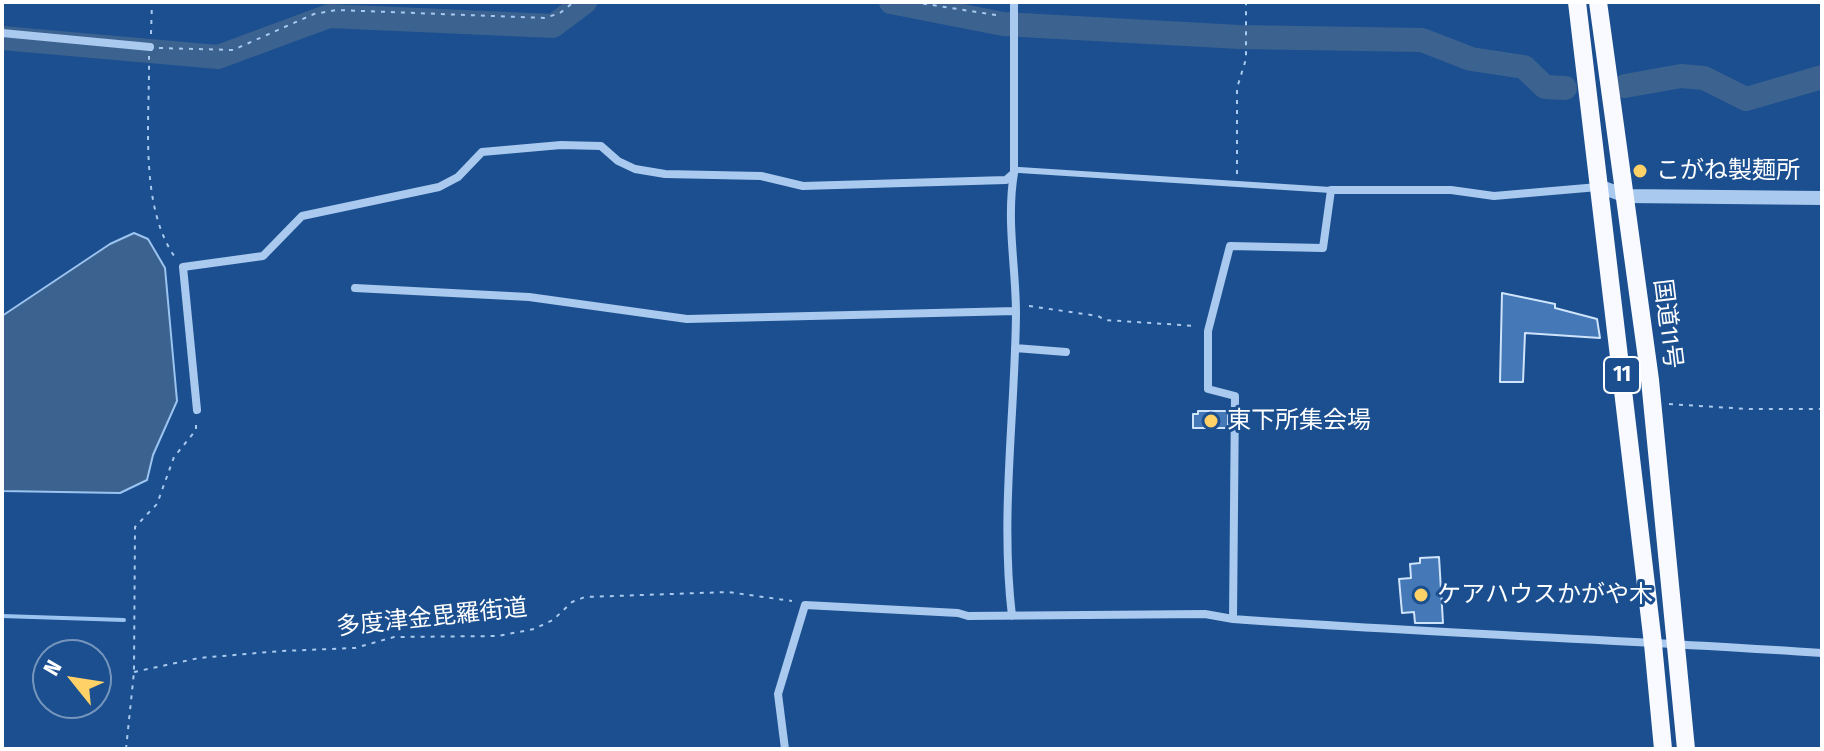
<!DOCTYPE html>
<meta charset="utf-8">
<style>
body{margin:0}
#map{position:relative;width:1824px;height:751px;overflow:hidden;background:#1b4f8f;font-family:"Fira Sans Condensed",sans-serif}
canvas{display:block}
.frame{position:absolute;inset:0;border:4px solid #fff;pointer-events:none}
.north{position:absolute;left:32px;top:639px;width:80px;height:80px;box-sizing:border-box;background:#1b4f8f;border:2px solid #7695bc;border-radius:50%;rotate:300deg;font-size:22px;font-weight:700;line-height:32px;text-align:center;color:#fff}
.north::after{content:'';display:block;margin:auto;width:28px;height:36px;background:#ffd166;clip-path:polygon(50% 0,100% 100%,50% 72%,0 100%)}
</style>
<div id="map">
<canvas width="1824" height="751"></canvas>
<div class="frame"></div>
<div class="north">N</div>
</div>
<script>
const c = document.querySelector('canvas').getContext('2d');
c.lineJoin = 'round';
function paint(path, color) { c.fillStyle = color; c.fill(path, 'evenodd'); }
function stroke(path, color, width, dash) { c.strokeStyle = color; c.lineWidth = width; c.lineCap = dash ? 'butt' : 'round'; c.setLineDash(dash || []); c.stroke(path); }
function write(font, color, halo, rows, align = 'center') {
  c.font = font + ' "Fira Sans Condensed","Noto Sans JP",sans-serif'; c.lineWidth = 6; c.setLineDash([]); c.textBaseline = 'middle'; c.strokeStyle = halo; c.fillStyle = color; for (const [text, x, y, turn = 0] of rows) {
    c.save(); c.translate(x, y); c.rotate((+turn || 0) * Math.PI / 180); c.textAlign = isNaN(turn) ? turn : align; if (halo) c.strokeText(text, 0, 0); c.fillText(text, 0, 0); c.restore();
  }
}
const water = new Path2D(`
 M134,233l14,6 17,29 12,133 -24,54 -6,25 -27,13 -118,-2v-175l108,-72z`);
paint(water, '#3c6290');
stroke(water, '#9cc4f0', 2);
stroke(new Path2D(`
 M2,616l122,4`), '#9cc4f0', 4);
stroke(new Path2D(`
 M891,2l112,22 237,13 182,3 49,19 53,8 21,20 20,1
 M2,38l216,19 111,-41 224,10 32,-24
 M1625,86l56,-10 23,2 42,21 76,-22`), '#3c6290', 24);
const building = new Path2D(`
 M1502,293l53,11v4l42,11 3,19 -75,-5 -2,49h-23z
 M1198,411h30v17h-35v-14h5z
 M1439,557l4,66h-28l-1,-11 -12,1 -3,-34 12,-1 -1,-14 10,-1v-5z`);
paint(building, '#4478b7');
stroke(building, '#cfe3fa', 2);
stroke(new Path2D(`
 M913,2l89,14
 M151,34l1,-32
 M159,48l74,2 81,-36 23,-4 208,8 15,-5 14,-11
 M149,56c1,62 -11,152 28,204
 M1237,174v-86l9,-29v-57
 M1029,306l69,10 7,4 91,6
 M1669,404l79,5h74
 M134,672l65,-14 82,-7 74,-3 39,-11 104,-1 36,-7 19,-9 19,-18 13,-5 143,-5 64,9
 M126,749l8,-77 1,-145 22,-23 17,-47 22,-27v-7`), '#a9c9ee', 2, [4, 6]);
stroke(new Path2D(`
 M1019,170l312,20`), '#a9c9ee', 6);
stroke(new Path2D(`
 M2,33l148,14
 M355,288l174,9 158,22 329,-8
 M1015,348l51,4
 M197,410l-14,-143 80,-11 39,-40 137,-29 19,-10 24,-25 79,-7 40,1 17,15 17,8 30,5 96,2 42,10 203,-6 8,-7
 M1012,616c-12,-100 3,-202 4,-302 0,-47 -10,-93 -2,-141v-171
 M1233,619l2,-223 -27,-7v-58l22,-85 93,2 8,-58h120l43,6 104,-9
 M785,749l-7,-55 27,-89 153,8 10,3 237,-2 28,5c197,14 393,21 589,34`), '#a9c9ee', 8);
stroke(new Path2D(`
 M1601,187l25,9 196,2`), '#a9c9ee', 14);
stroke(new Path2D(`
 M1577,2l76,642 10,105
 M1598,2l52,378 36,369`), '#f8faff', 18);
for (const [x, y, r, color] of [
 [1640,171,8,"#ffd166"],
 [1211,421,8,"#ffd166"],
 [1421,595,8,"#ffd166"]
]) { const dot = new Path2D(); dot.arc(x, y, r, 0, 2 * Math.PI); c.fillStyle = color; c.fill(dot); stroke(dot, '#1b4f8f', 3); }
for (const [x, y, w] of [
 [1622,375,36]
]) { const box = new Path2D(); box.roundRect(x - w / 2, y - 18, w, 36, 6); c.fillStyle = '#1b4f8f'; c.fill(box); stroke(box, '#fff', 2); }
write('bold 22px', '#fff', null, [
 ["11",1622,375]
]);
write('24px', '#fff', '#1b4f8f', [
 ["こがね製麺所",1656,171],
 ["東下所集会場",1227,421],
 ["ケアハウスかがや木",1437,595]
], 'left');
write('24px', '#fff', '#1b4f8f', [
 ["国道11号",1667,324,83],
 ["多度津金毘羅街道",432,618,-6]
]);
</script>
